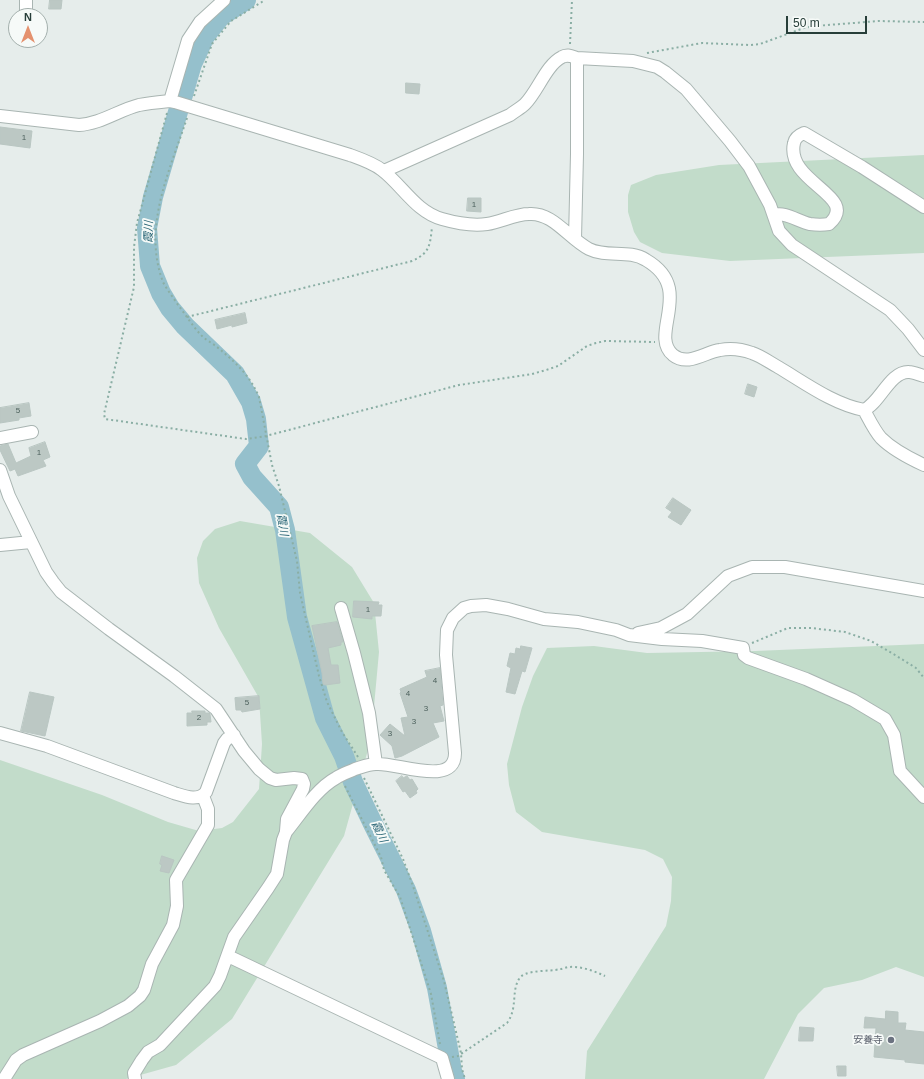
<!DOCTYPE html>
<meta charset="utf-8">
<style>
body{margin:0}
#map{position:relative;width:924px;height:1079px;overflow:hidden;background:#e6edeb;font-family:Arial,sans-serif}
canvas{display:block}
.north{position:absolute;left:8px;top:8px;width:40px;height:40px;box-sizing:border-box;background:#f6faf8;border:1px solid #a3afac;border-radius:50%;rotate:0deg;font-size:11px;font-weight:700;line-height:16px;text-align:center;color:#273e39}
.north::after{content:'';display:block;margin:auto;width:14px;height:18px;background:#e4916e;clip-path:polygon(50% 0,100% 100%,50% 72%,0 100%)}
.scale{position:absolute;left:786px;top:16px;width:81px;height:18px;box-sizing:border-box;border:2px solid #273e39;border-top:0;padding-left:5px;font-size:12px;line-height:14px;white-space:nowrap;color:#273e39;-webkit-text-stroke:3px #f6faf8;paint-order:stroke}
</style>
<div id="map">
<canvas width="924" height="1079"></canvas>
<div class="north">N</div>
<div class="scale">50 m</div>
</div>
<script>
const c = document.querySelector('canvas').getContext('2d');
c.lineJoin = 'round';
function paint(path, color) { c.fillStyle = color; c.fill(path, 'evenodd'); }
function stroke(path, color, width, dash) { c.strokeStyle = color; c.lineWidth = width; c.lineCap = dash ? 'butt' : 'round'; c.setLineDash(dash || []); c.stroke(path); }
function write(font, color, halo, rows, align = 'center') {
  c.font = font + ' Arial,"Noto Sans JP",sans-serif'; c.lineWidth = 3.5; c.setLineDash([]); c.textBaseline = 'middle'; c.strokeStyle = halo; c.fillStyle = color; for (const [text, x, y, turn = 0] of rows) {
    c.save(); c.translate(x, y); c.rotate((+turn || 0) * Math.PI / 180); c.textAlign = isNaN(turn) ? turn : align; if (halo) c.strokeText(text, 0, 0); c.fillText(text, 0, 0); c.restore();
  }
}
paint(new Path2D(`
 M924,155v98l-194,8 -68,-8 -22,-11 -6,-10 -6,-20v-17l3,-10 25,-10 63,-10z
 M240,521l70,12 42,34 22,36 5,49 -8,87 -27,97 -112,183 -56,46 -50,14h-126v-319l102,35 66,27 31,9 23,-3 11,-6 26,-33 3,-45 -3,-46 -40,-70 -20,-45 -2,-25 6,-17 12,-12z
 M924,644v333l-28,-10 -34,13 -38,8 -26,26 -34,65h-179l2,-28 79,-125 5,-25 1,-24 -9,-18 -18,-9 -103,-18 -26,-20 -7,-27 -2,-21 15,-57 11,-31 14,-28 47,-2 53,7 108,-2z`), '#c2dcca');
stroke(new Path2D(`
 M246,0l-25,16 -16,20 -13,28 -39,133 -6,31 3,38 11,27 9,15 15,18 50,48 16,28 5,17 3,27 -14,18 7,13 27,30 6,23 12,87 28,101 19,38 9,26 20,42 33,66 15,41 16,57 15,83 3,8`), '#95c0cc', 20);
const building = new Path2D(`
 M50,0h12l-1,9h-12z
 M406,83l14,1 -1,10 -13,-1z
 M0,127l32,4 -2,17 -30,-4z
 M468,198h13v14l-14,-1z
 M245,313l2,10 -15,4v-2l-15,4 -2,-9z
 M748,384l9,3 -3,10 -9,-3z
 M29,403l2,13 -12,2v2l-19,3v-15z
 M45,442l5,15 -7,3 3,6 -28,10 -3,-7 -5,2 -10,-21v-4l8,-2 8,19 15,-7 -2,-8z
 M673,498l18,12 -10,15 -13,-8 4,-5 -6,-4z
 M354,601l25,1 -1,3h4l-1,11h-9v3l-19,-2z
 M337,622l6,20h-2v3l-13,3 3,17h7l2,18 -15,2 -2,-1 -1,-11 -10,-47z
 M521,646l11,2 -7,24 -3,-1 -7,23 -9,-2 5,-24 -4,-2 3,-13 5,1 1,-6 4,1z
 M440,668l3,37 -3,1 4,15 -11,2 6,14 -37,19 -7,2 -3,-12 -12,-11 10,-11 15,12 -4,-18 7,-1 -8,-24 1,-1 -1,-3 27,-12 -2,-6z
 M30,692l24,5 -9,39 -24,-5z
 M259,696l1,13 -18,3 -1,-2h-5l-1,-12z
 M192,711h13v2h4l1,1 1,8h-4v3l-20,1v-13h5z
 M402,776l1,2 4,-2 3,4 2,-1 6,10 -2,2 1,2 -7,5 -5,-7 -2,1 -7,-11z
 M162,856l12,4 -5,13 -9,-2 2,-6 -2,-1z
 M886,1011l12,1v11h8l-1,7 19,2v32l-19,-2v-2l-31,-3 2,-29h-12l1,-11 20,2z
 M800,1027l14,1 -1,13h-14z
 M837,1066h9v10h-8z`);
paint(building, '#bcc8c4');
stroke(building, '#b9c6c2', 1);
const minor = new Path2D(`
 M26,0v10
 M170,101l18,-61 12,-18 24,-22
 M0,116l79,9c21,-1 40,-15 60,-20 10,-2 21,-3 31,-4l5,1 175,53c11,4 23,8 32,15 20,15 34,42 60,49 14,4 31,7 45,5 14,-2 28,-10 42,-10 24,-2 40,25 60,35 18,9 40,0 57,11 50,29 2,74 27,95 15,12 32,-3 47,-5 10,-2 21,-1 32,3 9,3 17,9 26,14 27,16 55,37 86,43 16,-7 26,-39 45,-38 5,0 10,3 15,4
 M384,171l126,-56c5,-4 11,-7 15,-11 13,-13 21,-39 37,-47 5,-3 9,-1 15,1l56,3 24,6 8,5 21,17 44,52 19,25 21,39 9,26 13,14 98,65 18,19 16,21
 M774,215c11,-4 25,7 36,9 7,1 13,1 19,0 32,-28 -44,-41 -35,-81 1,-5 5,-8 10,-10l58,34 62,40
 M575,239l2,-85v-96
 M864,410c5,9 10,20 17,28 10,10 30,21 43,27
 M0,438l32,-6
 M0,470l9,26 37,76 7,10 8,10 48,37 65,47 42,33 28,42 15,18 11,9 6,2 18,-2 8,1 2,5 -1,5 -16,30 -1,12
 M0,545l31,-3
 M341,608l13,45 15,60 7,51
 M638,633l23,-5 26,-14 41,-38 24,-9h33l139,24
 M0,733l47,13 127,47c10,3 24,9 32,-1l18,-49 3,-4 7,-4
 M228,956l214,102 6,21
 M4,1079l12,-19 7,-5 77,-34 28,-15 12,-10 4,-6 8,-26 21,-39 4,-19 -1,-26 32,-55v-16l-5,-13
 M135,1079l-1,-6 8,-13 6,-8 12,-7 55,-59 5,-10 14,-39 34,-49 9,-14 6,-34 3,-8c14,-17 30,-43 50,-54 6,-4 13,-6 19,-9 7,-2 13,-5 21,-5 20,-2 79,24 79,-11l-9,-98 1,-25 6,-12 11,-10 7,-2 15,-1 22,4 36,10 34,3 38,8 13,5 33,4 40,2 41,7 1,7 4,3 58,21 47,21 32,19 9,16 6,36 24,26`);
stroke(minor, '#a9b5b2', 14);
stroke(new Path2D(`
 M570,44l2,-44
 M647,53l55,-10 48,2 10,-1 44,-16 11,-2 64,-5 45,1
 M194,96l18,-52 19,-23 34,-21
 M167,113l-30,110 -3,24v40l-30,127 1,5 141,20 20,-3 193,-51 73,-11 14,-4 12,-4 29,-20 9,-3 9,-2 50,1
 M187,118c-17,52 -45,109 -24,164 4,8 10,15 15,23 8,10 15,22 24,31 4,4 10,7 15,11 17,14 33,28 42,50l13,68 7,21 18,75 3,32 19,83 8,26 15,30 16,25
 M187,317l225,-56c18,-8 18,-16 20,-34
 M752,643l36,-15h23l34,4 26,9 24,14 21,13 8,10
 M364,778l39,81 10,27 31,95 17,72 1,16 3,10
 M345,786l36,71 3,13 16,27 31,97 9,50
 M452,1057l6,-1 49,-33c11,-15 4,-31 12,-44 5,-10 31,-7 41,-10 3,0 6,-2 9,-2 12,-1 25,4 36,9`), '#8aaea4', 2, [2, 3]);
stroke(minor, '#fff', 12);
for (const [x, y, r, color] of [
 [891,1040,4,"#6b7280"]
]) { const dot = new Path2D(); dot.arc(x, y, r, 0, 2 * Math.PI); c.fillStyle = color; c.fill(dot); stroke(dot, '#f6faf8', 1.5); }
write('8px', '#4c605c', null, [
 ["1",24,138],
 ["1",474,205],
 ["5",18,411],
 ["1",39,453],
 ["1",368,610],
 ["4",435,681],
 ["4",408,694],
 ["5",247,703],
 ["3",426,709],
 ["2",199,718],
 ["3",414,722],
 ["3",390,734]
]);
write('10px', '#5b616d', '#f6faf8', [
 ["安養寺",883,1040]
], 'right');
write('italic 11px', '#266374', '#f6faf8', [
 ["霞川",149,232,-88],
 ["霞川",282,525,81],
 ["霞川",379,832,65]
]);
</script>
